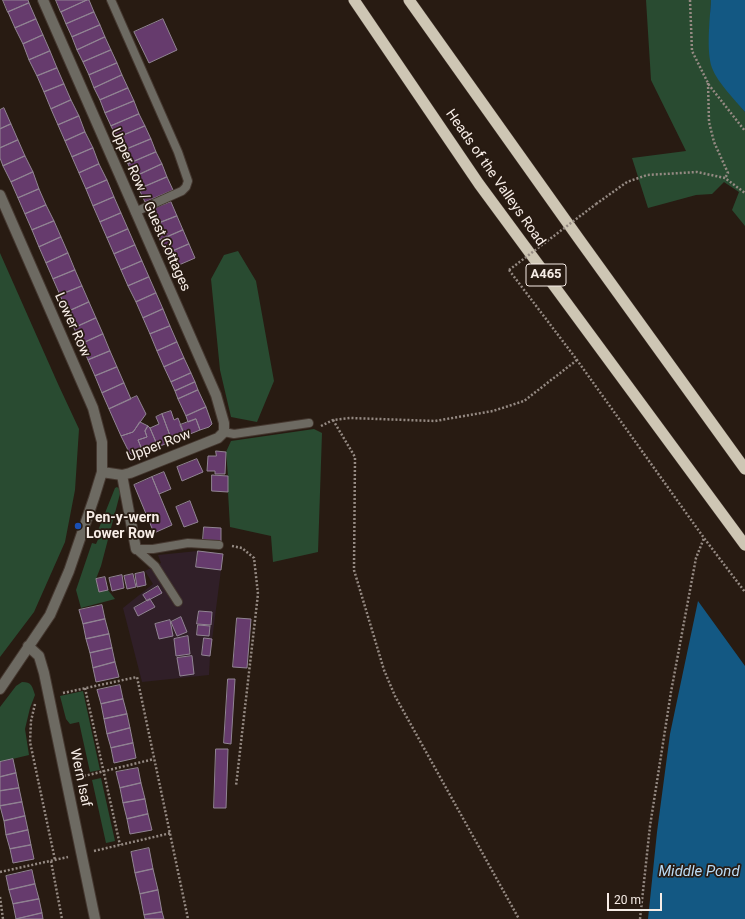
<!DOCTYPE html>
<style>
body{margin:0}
#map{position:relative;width:745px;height:919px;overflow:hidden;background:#281b12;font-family:Roboto,sans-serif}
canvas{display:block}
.scale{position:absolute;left:607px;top:893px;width:55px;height:18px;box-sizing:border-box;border:2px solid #f7ede7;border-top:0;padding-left:5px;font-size:12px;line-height:14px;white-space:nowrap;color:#f7ede7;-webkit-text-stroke:3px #281b12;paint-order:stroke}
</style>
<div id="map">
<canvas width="745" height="919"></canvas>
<div class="scale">20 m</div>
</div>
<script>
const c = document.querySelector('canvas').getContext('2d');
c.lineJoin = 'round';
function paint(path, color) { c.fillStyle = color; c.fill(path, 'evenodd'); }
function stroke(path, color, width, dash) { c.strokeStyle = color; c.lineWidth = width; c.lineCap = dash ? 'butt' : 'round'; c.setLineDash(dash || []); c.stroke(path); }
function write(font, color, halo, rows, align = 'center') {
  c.font = font + ' Roboto,sans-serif'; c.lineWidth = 3.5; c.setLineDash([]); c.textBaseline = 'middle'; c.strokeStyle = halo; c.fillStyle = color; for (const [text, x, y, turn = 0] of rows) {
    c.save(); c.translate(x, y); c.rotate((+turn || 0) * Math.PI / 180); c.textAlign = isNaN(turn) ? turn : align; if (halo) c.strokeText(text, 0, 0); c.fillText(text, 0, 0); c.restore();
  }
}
paint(new Path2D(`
 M198,551l25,3 -13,102 -1,19 -67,7 -19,-74 30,-24 -8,-13 16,-8 -3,-8z`), '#301f28');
paint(new Path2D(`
 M646,0h65l-2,47 11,34 25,31v114l-13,-16 7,-18 -15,-10 -12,12 -16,1 -48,13 -16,-50 54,-7 -35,-71z
 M238,251l18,30 18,100 -17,41 -26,-5 -11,-47 -9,-91 13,-24z
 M0,253l58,131 21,45 -4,61 -10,52 -31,70 -34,45z
 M314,429l8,4 -4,119 -45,10 -2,-26 -41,-9 -2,-35v-16l-2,-24 5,-11z
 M117,487l4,3 -20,76 -5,13 3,13 9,-2 7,9 -34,9 -5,-18 16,-47 4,1 4,-9 -3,-2 18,-45z
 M22,682c10,0 10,4 13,13l-5,13 -5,21 4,26 -29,7v-55l16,-21z
 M83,691l17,79 -10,2 -11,-50 -9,2 -4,-5 -6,-23z
 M101,778l14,63 -9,2 -14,-63z`), '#294b31');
paint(new Path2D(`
 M711,0h34v112c-11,-13 -27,-29 -33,-44 -6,-18 -2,-49 -1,-68z
 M698,601l47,65v253h-97l9,-87 13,-98z`), '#135883');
const building = new Path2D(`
 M3,0h25l1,3 -21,9z
 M56,0h31l-26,12z
 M87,0h2l5,12 -28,12 -5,-12z
 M29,3l7,16 -21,9 -7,-16z
 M94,12l6,13 -28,12 -6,-13z
 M36,19l7,16 -20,9 -8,-16z
 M163,19l14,31 -28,13 -15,-31z
 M100,25l5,12 -28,13 -5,-13z
 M43,35l7,16 -21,9 -6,-16z
 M105,37l6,13 -28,12 -6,-12z
 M111,50l6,13 -28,12 -6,-13z
 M50,51l7,17 -20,8 -8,-16z
 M117,63l5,12 -28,13 -5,-13z
 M57,68l7,16 -20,8 -7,-16z
 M122,75l6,13 -28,12 -6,-12z
 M64,84l7,16 -20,9 -7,-17z
 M128,88l6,13 -29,12 -5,-13z
 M71,100l8,16 -21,9 -7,-16z
 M134,101l5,13 -28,12 -6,-13z
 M4,108l7,16 -11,5v-19z
 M139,114l6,12 -28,12 -6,-12z
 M79,116l6,16 -20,9 -7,-16z
 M11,124l7,16 -18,8v-19z
 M145,126l6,13 -29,12 -5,-13z
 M85,132l8,16 -21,9 -7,-16z
 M151,139l5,13 -28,12 -6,-13z
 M18,140l7,16 -22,10 -3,-8v-10z
 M93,148l6,16 -20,9 -7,-16z
 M156,152l6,12 -28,13 -6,-13z
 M25,156l8,16 -22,10 -8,-16z
 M99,164l8,16 -21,9 -7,-16z
 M162,164l5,13 -28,12 -5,-12z
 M33,172l6,17 -21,9 -7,-16z
 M167,177l6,13 -28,12 -6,-13z
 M107,180l7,17 -21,9 -7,-17z
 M39,189l7,16 -21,9 -7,-16z
 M114,197l7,16 -21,9 -7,-16z
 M171,202l6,14 -23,9 -6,-14z
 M46,205l8,16 -22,9 -7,-16z
 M121,213l7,16 -21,9 -7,-16z
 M177,216l6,14 -23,10 -6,-15z
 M54,221l7,16 -22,10 -7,-17z
 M128,229l7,16 -21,9 -7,-16z
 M183,230l6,14 -23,10 -6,-14z
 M61,237l7,16 -22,10 -7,-16z
 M189,244l6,14 -23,10 -6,-14z
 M135,245l7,16 -21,9 -7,-16z
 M68,253l7,17 -22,9 -7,-16z
 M142,261l7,16 -21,9 -7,-16z
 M75,270l7,16 -22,9 -7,-16z
 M149,277l7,16 -20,9 -8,-16z
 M82,286l7,16 -22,10 -7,-17z
 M156,293l7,16 -20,9 -7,-16z
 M89,302l7,16 -22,10 -7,-16z
 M163,309l7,17 -20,8 -7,-16z
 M96,318l7,16 -22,10 -7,-16z
 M170,326l7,16 -20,9 -7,-17z
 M103,334l7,17 -22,9 -7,-16z
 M177,342l7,16 -20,9 -7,-16z
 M110,351l7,16 -22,9 -7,-16z
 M184,358l7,15 -20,9 -7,-15z
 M117,367l7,16 -22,10 -7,-17z
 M191,373l4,9 -20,9 -4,-9z
 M195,382l3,8 -20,9 -3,-8z
 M124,383l7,16 -22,10 -7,-16z
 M198,390l8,17 -20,9 -8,-17z
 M137,396l9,18 -13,18 -12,4 -12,-27z
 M206,407l5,14 1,3 -3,3 -9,3 -4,-11 -8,3 -2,-6z
 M171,411l3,9 4,-2 7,18 -13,5 -10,-27z
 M162,414l10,27 -14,6 -8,-19 9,-4 -3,-7z
 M196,419l4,11 -15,6 -5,-11z
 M140,422l8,4 -3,5 2,6 -9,3 5,12 -7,3h-4l-3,-3 -8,-16 12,-4z
 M148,426l2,2 8,19 -15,5 -5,-12 9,-3 -2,-6z
 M216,451l10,1 -1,22h-10v-3h-8l1,-15h8z
 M197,459l6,13 -21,9 -5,-14z
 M164,472l7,17 -12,5 -7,-17z
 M212,475l16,1v16l-16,-1z
 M152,477l20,48 -18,8 -20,-48z
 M190,501l8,21 -14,5 -8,-20z
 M204,527l17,1v13l-18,-1z
 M198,551l25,3 -2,16 -25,-3z
 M144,572l2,13 -9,2 -2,-13z
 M133,574l3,13 -9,2 -3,-13z
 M122,575l2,13 -12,3 -3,-13z
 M105,577l3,13 -9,2 -3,-13z
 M158,586l4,7 -15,8 -4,-6z
 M150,599l5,8 -17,9 -4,-8z
 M102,605l3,14 -22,5 -4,-14z
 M199,611l13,1 -1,13 -14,-1z
 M181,617l6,15 -10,4 -6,-14z
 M237,618l14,1 -4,49 -14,-1z
 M105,619l4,15 -23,5 -3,-15z
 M170,620l3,16 -14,3 -4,-15z
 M198,625l12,1 -1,10 -12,-1z
 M109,634l3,14 -22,5 -4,-14z
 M188,636l2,18 -14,2 -2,-17z
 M204,638l8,1 -2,17 -8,-1z
 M112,648l3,14 -22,6 -3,-15z
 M192,656l2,18 -14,2 -3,-18z
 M115,662l4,15 -23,5 -3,-14z
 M228,679h7l-4,65 -7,-1z
 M120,685l3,14 -22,5 -4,-14z
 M123,699l4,15 -23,5 -3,-15z
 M127,714l3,14 -23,6 -3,-15z
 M130,728l3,15 -22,5 -4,-14z
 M133,743l3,15 -22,5 -3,-15z
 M216,749h12l-2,59h-12z
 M13,759l3,14 -16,4v-15z
 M138,768l3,15 -21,5 -4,-16z
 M16,773l3,15 -19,3v-14z
 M141,783l4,16 -22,4 -3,-15z
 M19,788l3,14 -22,4v-15z
 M145,799l3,15 -21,5 -4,-16z
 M22,802l3,14 -21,5 -4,-15z
 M148,814l4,16 -22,4 -3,-15z
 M25,816l3,14 -22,5 -2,-14z
 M28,830l3,15 -21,4 -4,-14z
 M31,845l3,14 -21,4 -3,-14z
 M149,848l4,21 -18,4 -4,-21z
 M153,869l5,21 -18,4 -5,-21z
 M32,870l3,14 -26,6 -3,-14z
 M35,884l4,15 -26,5 -4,-14z
 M158,890l4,22 -18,3 -4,-21z
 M39,899l3,14 -26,6 -3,-15z
 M162,912l2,7h-19l-1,-4z
 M42,913l1,6h-27z`);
paint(building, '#663b6d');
stroke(building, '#918493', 1);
const service = new Path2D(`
 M111,0l67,152 10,29 -2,6 -4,4 -47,21
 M224,432l10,2 75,-11
 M136,549h17l35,-6 31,2
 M136,549l19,17 23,36`);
const minor = new Path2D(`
 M43,0l173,395 8,28v9l-6,6 -88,35 -8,2 -20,-3
 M0,195l93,213 9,34v30l-8,26 -25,73 -19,44 -50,74
 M122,475l14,74
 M28,646l11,10 5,17 51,246`);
const trunk = new Path2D(`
 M354,0l125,184 266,361
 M409,0l170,239 166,230`);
stroke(service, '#453830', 10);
stroke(minor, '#453830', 12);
stroke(trunk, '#453830', 12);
stroke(new Path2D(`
 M690,0l2,51 17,34 36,46
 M708,83l1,39 5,20 14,31 -3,5
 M596,204l31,-22 20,-7 50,-3 28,6 20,15
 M509,270l68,90 127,178 41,54
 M333,420l22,37 -1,113 30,100 11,26 124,223
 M321,426l12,-6 17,-2 85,3 58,-10 31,-10 53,-41
 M232,546l10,2 12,10 4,36 -22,192
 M85,688l35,157
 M63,693l74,-16 51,242
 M35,704l-4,17 -1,21 25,118
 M80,777l74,-18
 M94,851l77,-18
 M51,861l11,58
 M0,872l68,-15
 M0,897l3,22
 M640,919l10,-93 21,-134 25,-134 8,-20`), '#958a83', 2.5, [2, 2]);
stroke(service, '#6d6a62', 8);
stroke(minor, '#6d6a62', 10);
stroke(trunk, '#cec6b4', 11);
stroke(new Path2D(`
 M509,270l87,-66`), '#958a83', 2.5, [2, 2]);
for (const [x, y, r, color] of [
 [78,526,4,"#1a4fb4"]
]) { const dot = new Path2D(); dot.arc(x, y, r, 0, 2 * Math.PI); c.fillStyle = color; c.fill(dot); stroke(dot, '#281b12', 1.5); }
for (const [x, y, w] of [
 [546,275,40]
]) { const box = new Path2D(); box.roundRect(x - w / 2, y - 11, w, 22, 3); c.fillStyle = '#281b12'; c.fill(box); stroke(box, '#f7ede7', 1); }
write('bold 13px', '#f7ede7', null, [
 ["A465",546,275]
]);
write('14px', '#f7ede7', '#281b12', [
 ["Heads of the Valleys Road",495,178,55],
 ["Upper Row / Guest Cottages",150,210,66],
 ["Lower Row",72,325,66],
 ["Upper Row",159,446,-21],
 ["Wern Isaf",80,778,78]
]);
write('bold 14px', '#f7ede7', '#281b12', [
 ["Pen-y-wern",86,518],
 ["Lower Row",86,534]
], 'left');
write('italic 15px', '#bbdcf6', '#281b12', [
 ["Middle Pond",699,872]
]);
</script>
